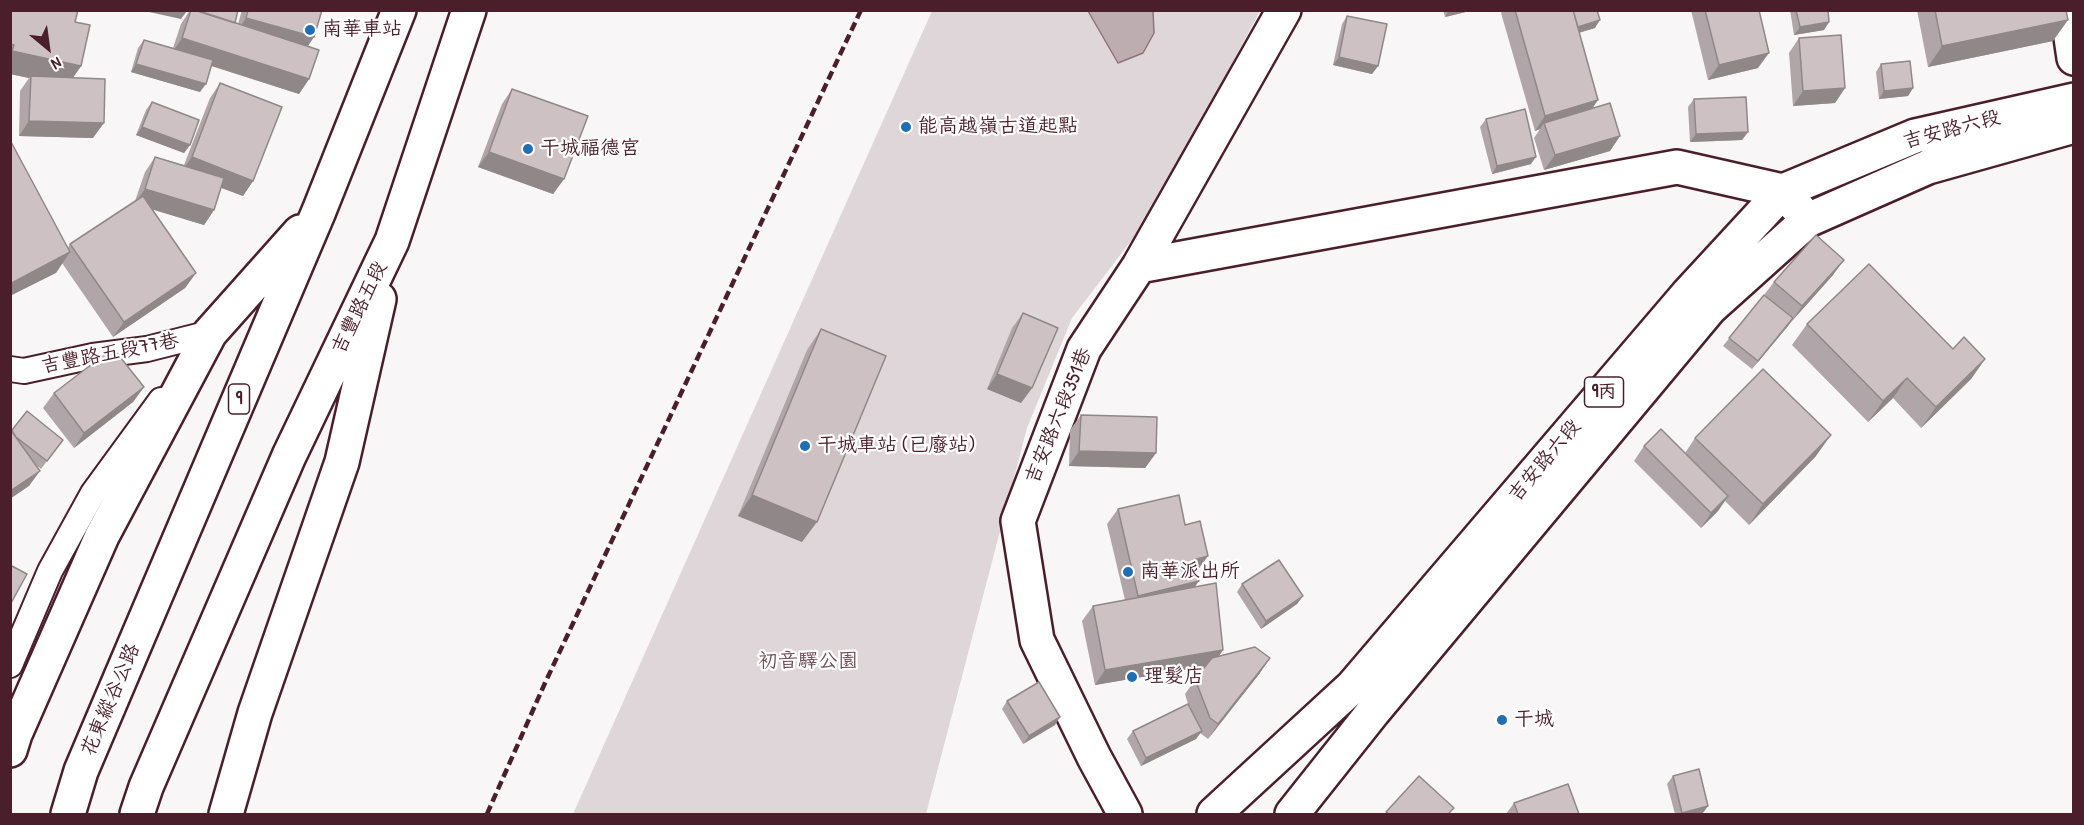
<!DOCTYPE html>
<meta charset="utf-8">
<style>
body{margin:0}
#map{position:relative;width:2084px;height:825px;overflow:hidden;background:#f8f6f7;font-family:"Patrick Hand",sans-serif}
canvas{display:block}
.frame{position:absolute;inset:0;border:12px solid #4a1f2b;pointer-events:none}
.north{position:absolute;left:18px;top:18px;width:60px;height:60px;-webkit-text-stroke:4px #fff;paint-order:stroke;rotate:151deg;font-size:16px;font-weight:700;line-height:24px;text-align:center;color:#4a1f2b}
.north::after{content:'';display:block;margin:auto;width:21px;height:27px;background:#4a1f2b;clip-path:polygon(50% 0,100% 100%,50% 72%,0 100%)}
</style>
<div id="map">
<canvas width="2084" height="825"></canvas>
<div class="frame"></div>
<div class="north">N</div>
</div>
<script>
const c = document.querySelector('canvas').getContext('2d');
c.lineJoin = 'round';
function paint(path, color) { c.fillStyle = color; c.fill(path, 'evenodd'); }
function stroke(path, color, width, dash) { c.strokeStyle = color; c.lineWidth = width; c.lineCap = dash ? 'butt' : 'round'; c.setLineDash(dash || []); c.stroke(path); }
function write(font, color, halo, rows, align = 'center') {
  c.font = font + ' "Patrick Hand","LXGW WenKai TC",sans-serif'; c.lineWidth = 4.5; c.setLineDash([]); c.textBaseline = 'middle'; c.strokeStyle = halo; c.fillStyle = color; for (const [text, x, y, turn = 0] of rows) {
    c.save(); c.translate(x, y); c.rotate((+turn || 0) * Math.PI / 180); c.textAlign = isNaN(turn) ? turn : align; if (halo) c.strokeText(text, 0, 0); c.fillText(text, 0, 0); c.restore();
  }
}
paint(new Path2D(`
 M932,11h328l-110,205 -78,102 -45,110 -101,386h-353z`), '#ded6d9');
const water = new Path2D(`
 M1088,11h65l1,22 -11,20 -25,10z`);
paint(water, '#bdadb0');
stroke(water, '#8f747b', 1.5);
const lane = new Path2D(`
 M10,369l14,2 69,-15 54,-7 63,-16
 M10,665l40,-94 43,-78 68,-93`);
const street = new Path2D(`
 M2067,10l7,48
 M1139,266l538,-99 106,24 25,29
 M1125,814l-31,-57 -57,-117 -19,-119 66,-172 55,-83 145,-256`);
const primary = new Path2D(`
 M10,750l5,-16 87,-198 108,-203 90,-101
 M68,814l13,-43 238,-560 80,-201
 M137,814l9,-27 143,-331 103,-215 77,-231
 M226,814l29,-101 87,-251 37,-163
 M1214,814l138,-127 335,-392 96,-104 132,-55 159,-36
 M1292,814l81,-102 337,-404 98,-88 120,-53 146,-41`);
stroke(lane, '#4a1f2b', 28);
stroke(street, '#4a1f2b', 38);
stroke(primary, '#4a1f2b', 38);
stroke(lane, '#fff', 24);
stroke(street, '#fff', 33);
stroke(primary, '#fff', 33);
stroke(new Path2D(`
 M487,814l58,-131 316,-673`), '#4a1f2b', 4.5, [9, 4.5]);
paint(new Path2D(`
 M10,10l65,12 6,44 -8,12 20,60 -74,-2 1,-45 9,-13 -19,-4z
 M190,10h48l-3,13 3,1 4,-14h80l-14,36 1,33 -10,15 -88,-28 -11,26 -69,-20 7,-24 6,-8 29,8 8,-24z
 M1443,10h31l-29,7z
 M1503,10h94l-2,18 -16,5 14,75 27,28 -10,15 -66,19 -10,-32 6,-9 -5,2 -34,-118z
 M1691,10h68l-1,58 -50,12z
 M1790,10h38l1,12 -5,8 -30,5z
 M1917,10h149l-13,31 -125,26z
 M1347,16l31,50 -6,8 -39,-9 9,-41z
 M1799,38l46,50 -10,15 -42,3 -4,-53z
 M1881,64l32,24 -5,8 -29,3 -3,-27z
 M220,83l33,98 -10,15 -22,-8 -7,22 -10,15 -52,-16 44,64 -11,15 -72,49 -51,-74 -6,10 14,-29 65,-43 10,-29 10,-15 29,8 26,-67z
 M512,89l52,90 -11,15 -75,-27 24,-63z
 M1694,99l54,33 -6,8 -52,2 -2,-35z
 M152,102l38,43 -6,8 -48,-18 10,-25z
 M1486,119l45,45 -39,10 -12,-47z
 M1833,275l-41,46 -40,48 -29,-23 41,-51 10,-13z
 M1023,313l9,75 -11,15 -34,-14 25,-61z
 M1807,324l146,25 32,10 -14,20 -50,49 -28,-30 -25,24 -76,-77z
 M821,329l-19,213 -64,-26 69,-166z
 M144,387l-11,15 -59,46 -31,-40 11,-15z
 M1081,415l75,38 -11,15 -76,-2 1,-36z
 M12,430l51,10 -22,29 -6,-5 -6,22z
 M1695,438l121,18 -67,69 -24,-24 -7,10 -17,17 -67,-67 10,-15 41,7z
 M1118,509l67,16 12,46h-1l3,10 -4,5 28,64 -4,6 41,17 -52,66 -8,-6 -4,6 -55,27 -14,-27 6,-8 55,-27 -3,-10 20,-28 -110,19 -13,-64 11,-15 32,-6 -18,-76z
 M1242,584l61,12 -6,8 -36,25 -24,-37z
 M1007,701l48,24 -32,19 -21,-35z
 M1673,776l35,30 -6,8h-27l-8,-30z
 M1514,803l65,11h-73z`), '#b0a6a9');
paint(new Path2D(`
 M140,10h45l2,1 -6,8z
 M1449,10h25l-29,7z
 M246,18l68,19 -10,15 -68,-19z
 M1600,20l-5,8 -25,7 5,-8z
 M2068,20l-15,21 -125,26 14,-21z
 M1829,22l-5,8 -30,5 6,-8z
 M182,38l127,41 -10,15 -127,-41z
 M12,51l69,15 -14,20 -36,-10 -2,2 -19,-4v-21z
 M1769,53l-11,15 -50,12 11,-15z
 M1339,57l39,9 -6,8 -39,-9z
 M136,64l70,20 -6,8 -69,-20z
 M1845,88l-10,15 -42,3 10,-15z
 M1913,88l-5,8 -29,3 5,-8z
 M1598,100l-10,15 -44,8 -4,6 -5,2 10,-15z
 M29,121l75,2 -11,15 -74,-2z
 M142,127l48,18 -6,8 -48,-18z
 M1748,132l-6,8 -52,2 6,-8z
 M1620,136l-10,15 -66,19 11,-15z
 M489,152l75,27 -11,15 -75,-27z
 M192,157l61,24 -10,15 -62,-24z
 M1536,157l-5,7 -39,10 5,-8z
 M145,189l69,21 -10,15 -70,-21z
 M70,252l-14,21 -46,23v-12z
 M1844,260l-11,15 -41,46 10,-15z
 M196,273l-11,15 -72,49 11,-15z
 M1793,318l-5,8 -36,43 6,-8z
 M1985,359l-14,20 -50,49 15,-21z
 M997,374l35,14 -11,15 -34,-14z
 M1907,378l-14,20 -25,24 15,-21z
 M144,387l-11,15 -59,46 10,-15z
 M1831,435l-15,21 -67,69 14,-21z
 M1079,451l77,2 -11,15 -76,-2z
 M40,471l-11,15 -19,13v-8z
 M752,495l65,27 -15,20 -64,-26z
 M1728,496l-10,15 -17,17 10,-15z
 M1208,556l-11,15 -14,4 10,-15z
 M1199,581l-11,15 -60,15 10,-15z
 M1303,596l-6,8 -36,25 5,-8z
 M1223,650l-10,15 -118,20 10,-15z
 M1270,658l-10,15 -52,66 10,-15z
 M1060,717l-5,8 -32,19 6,-8z
 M1202,731l-6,8 -55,27 5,-8z
 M1708,806l-6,8h-21l1,-1z`), '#908789');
const building = new Path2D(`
 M10,10h68l-3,12 15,3 -9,41 -69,-15 2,-6 -4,-1z
 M191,10h5l123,40 -10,29 -127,-41z
 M200,10h38l-3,13 -35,-11z
 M248,10h74l-8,27 -68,-19z
 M1515,10h58l25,90 -53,16z
 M1573,10h24l3,10 -22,7z
 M1705,10h54l10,43 -50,12z
 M1796,10h32l1,12 -29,5z
 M1935,10h131l2,10 -126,26z
 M1347,16l40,8 -9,42 -39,-9z
 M1841,35l4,53 -42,3 -4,-53z
 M144,40l69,20 -7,24 -70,-20z
 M1910,61l3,27 -29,3 -3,-27z
 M31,76l74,3 -1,44 -75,-2z
 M220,83l62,24 -29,74 -61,-24z
 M512,89l76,27 -24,63 -75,-27z
 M1746,97l2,35 -52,2 -2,-35z
 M152,102l47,18 -9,25 -48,-18z
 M1610,103l10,33 -65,19 -11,-32z
 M1525,109l11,48 -39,9 -11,-47z
 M10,140l60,112 -60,32z
 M155,157l69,21 -10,32 -69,-21z
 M143,196l53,77 -72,49 -54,-78z
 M1816,235l28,25 -42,46 -28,-24z
 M1869,264l84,85 11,-12 21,22 -49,48 -29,-29 -24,23 -76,-77z
 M1764,295l29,23 -35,43 -29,-23z
 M1023,313l35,15 -26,60 -35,-14z
 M821,329l65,27 -69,166 -65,-27z
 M113,348l31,39 -60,46 -30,-40z
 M1763,369l68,66 -68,69 -68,-66z
 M27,411l36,29 -16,21 -31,-24 -4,-7z
 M1081,415l76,2 -1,36 -77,-2z
 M10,429l30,42 -30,20z
 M1661,429l67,67 -17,17 -67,-67z
 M1179,495l6,30 15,-4 8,35 -15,4 6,21 -61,15 -20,-87z
 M1279,560l24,36 -37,25 -24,-37z
 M10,565l17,9 -17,31z
 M1216,583l7,67 -118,20 -12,-64z
 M1255,647l15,11 -52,66 -8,-6 -15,-39 17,-21z
 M1039,682l21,35 -31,19 -22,-35z
 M1188,704l14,27 -56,27 -13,-27z
 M1699,769l9,37 -26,7 -9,-37z
 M1419,776l35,32 -6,6h-59l-3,-2z
 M1568,784l11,30h-61l-4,-11z`);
paint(building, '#cdc1c4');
stroke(building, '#908789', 1.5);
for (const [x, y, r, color] of [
 [310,30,6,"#1f6fb2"],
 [906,127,6,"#1f6fb2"],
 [528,149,6,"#1f6fb2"],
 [805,446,6,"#1f6fb2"],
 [1128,572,6,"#1f6fb2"],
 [1132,677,6,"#1f6fb2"],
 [1502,720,6,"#1f6fb2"]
]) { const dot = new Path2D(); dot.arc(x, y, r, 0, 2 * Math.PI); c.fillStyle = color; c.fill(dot); stroke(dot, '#fff', 2); }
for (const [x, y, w] of [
 [1604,392,39],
 [239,399,21]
]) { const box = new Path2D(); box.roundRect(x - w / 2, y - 15, w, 30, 4.5); c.fillStyle = '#fff'; c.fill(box); stroke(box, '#4a1f2b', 1.5); }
write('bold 18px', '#4a1f2b', null, [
 ["9丙",1604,392],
 ["9",239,399]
]);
write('20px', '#4a1f2b', '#fff', [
 ["南華車站",322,30],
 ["能高越嶺古道起點",918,127],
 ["干城福德宮",540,149],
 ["干城車站 (已廢站)",817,446],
 ["南華派出所",1140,572],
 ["理髮店",1144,677],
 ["干城",1514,720]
], 'left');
write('20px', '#4a1f2b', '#fff', [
 ["吉安路六段",1952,130,-15],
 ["吉豐路五段",360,308,-64],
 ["吉豐路五段77巷",110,354,-11],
 ["吉安路六段351巷",1059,416,-68],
 ["吉安路六段",1545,461,-50],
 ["花東縱谷公路",111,700,-67]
]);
write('20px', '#6f4d56', '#fff', [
 ["初音驛公園",808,662]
]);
</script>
